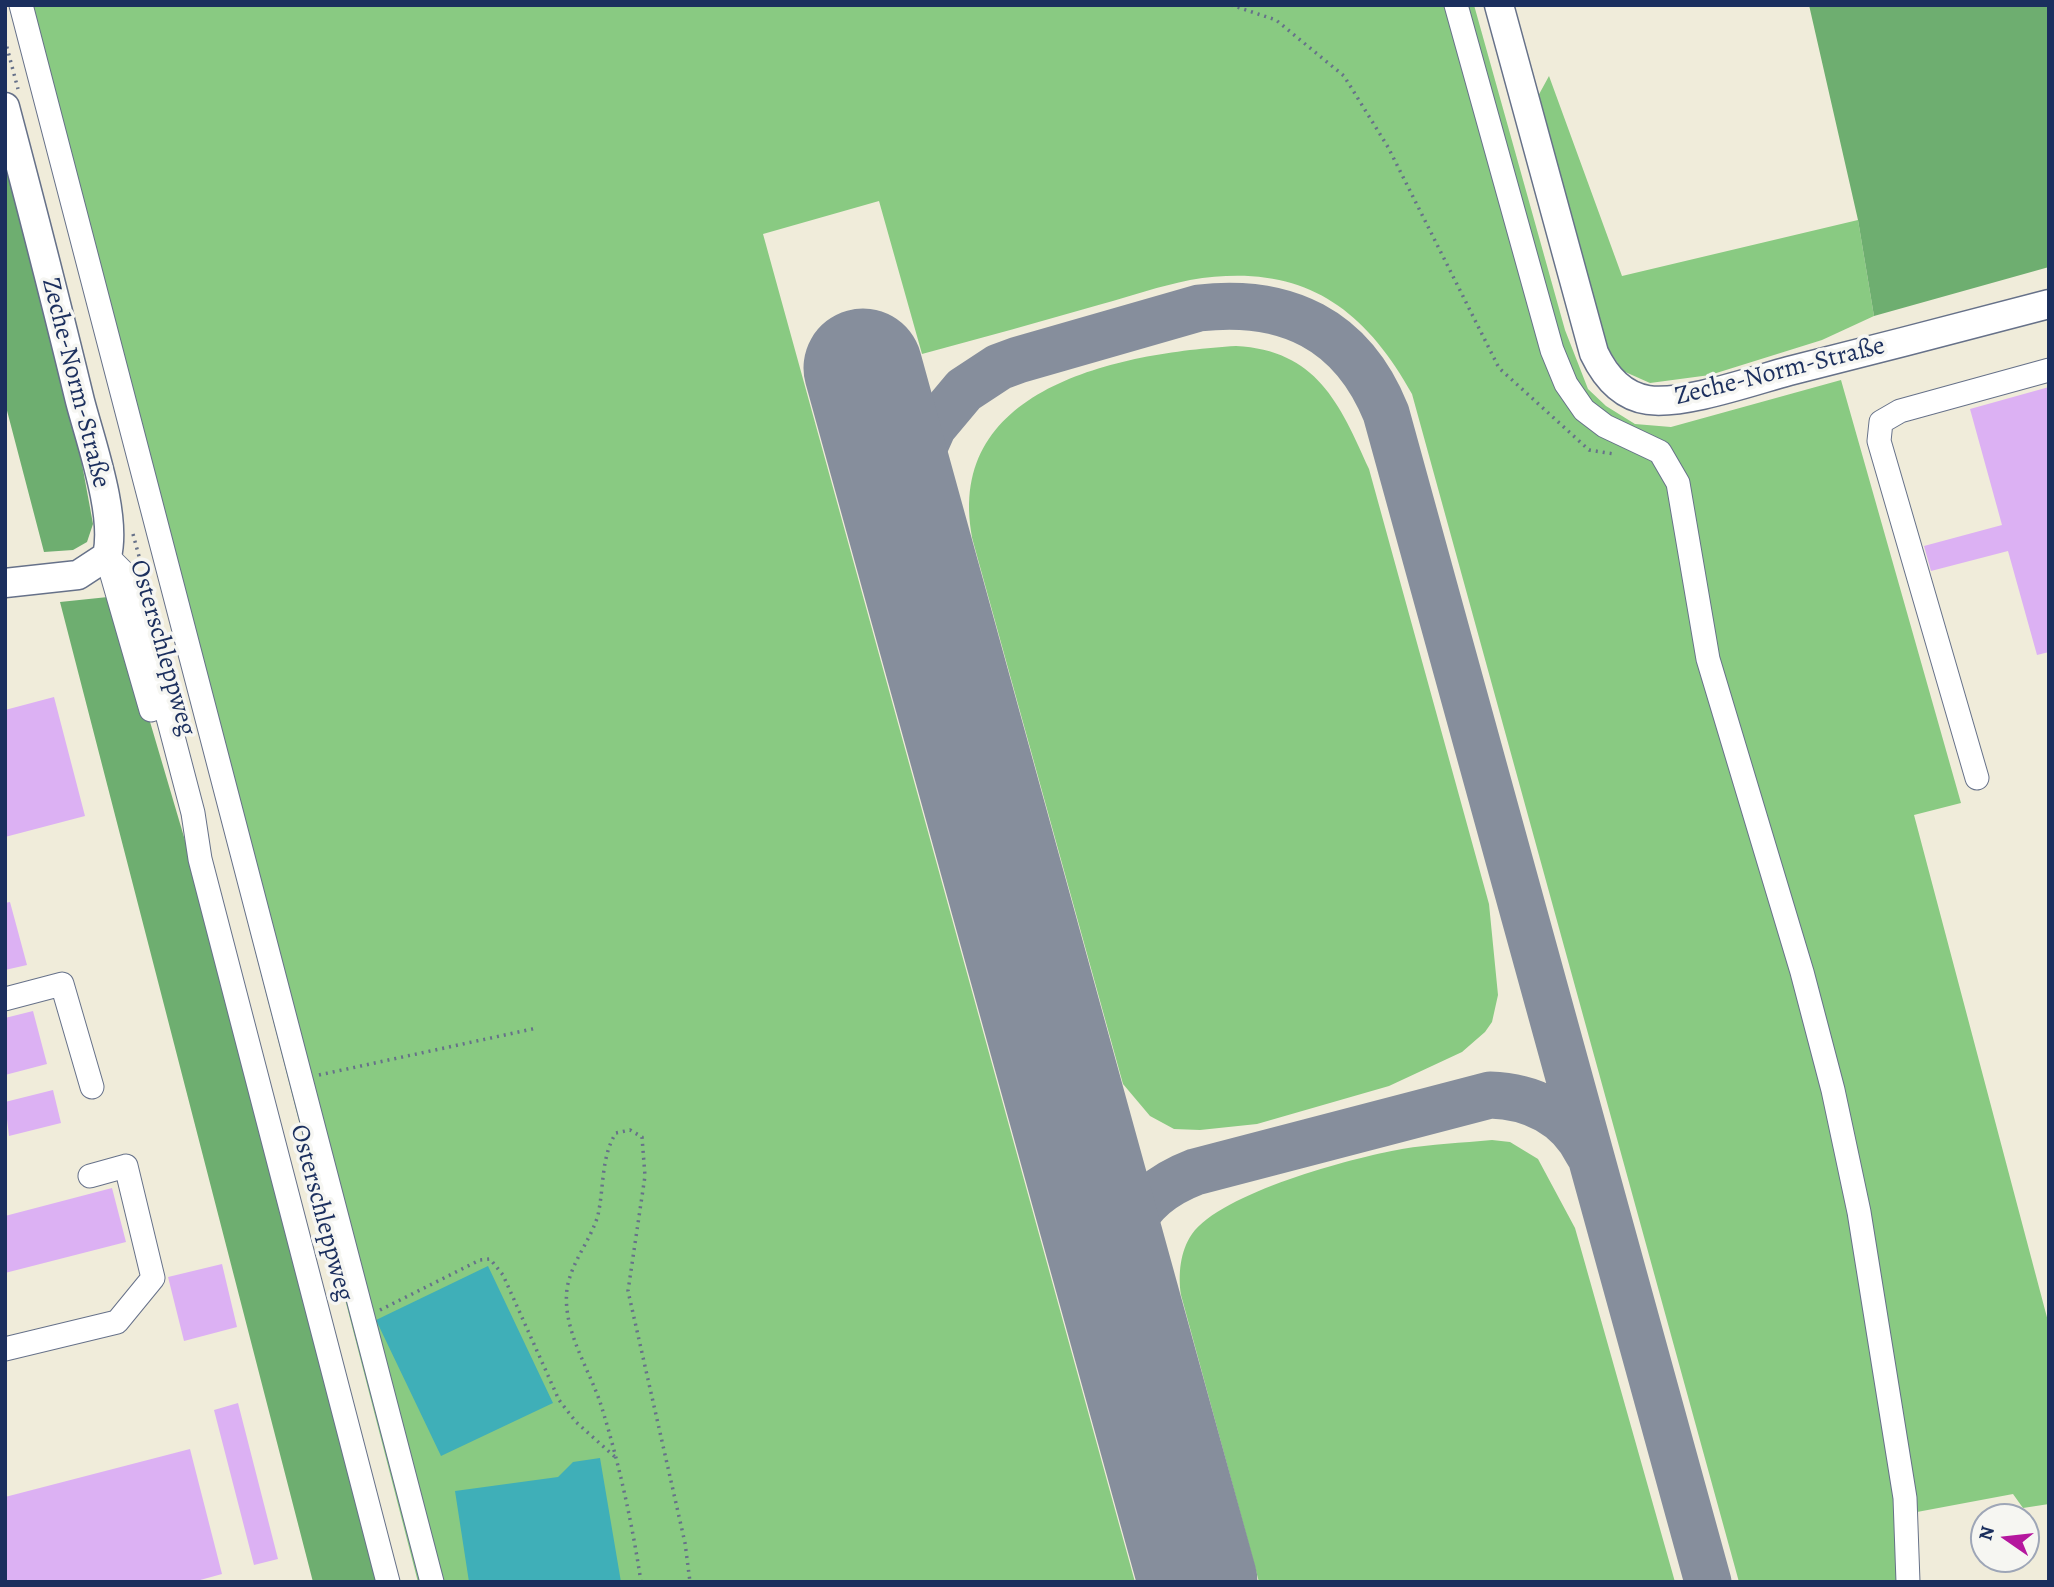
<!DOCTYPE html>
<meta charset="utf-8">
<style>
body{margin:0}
#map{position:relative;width:2054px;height:1587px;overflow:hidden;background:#f0ecda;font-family:Alegreya,serif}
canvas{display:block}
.frame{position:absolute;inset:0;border:7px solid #1b2f5e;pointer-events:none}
.north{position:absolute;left:1970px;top:1503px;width:70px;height:70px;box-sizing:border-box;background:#f6f6f2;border:2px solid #9ea6b7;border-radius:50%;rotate:284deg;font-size:19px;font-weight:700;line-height:28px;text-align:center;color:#1b2f5e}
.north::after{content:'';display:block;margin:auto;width:24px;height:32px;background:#b5179e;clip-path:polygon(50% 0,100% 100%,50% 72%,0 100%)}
</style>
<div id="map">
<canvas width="2054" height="1587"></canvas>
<div class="frame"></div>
<div class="north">N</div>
</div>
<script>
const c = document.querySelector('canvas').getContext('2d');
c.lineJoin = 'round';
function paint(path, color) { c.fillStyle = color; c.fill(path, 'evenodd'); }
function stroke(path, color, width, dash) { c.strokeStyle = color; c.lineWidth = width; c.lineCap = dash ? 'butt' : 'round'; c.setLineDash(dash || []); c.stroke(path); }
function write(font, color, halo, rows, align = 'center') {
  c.font = font + ' Alegreya,serif'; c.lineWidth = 7; c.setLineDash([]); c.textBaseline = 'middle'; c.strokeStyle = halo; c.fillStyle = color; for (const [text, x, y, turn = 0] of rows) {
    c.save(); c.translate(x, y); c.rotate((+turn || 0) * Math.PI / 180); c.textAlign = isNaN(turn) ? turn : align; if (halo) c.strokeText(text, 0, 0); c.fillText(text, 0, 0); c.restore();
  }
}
paint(new Path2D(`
 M11,5h1463l91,325 23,59 18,17 29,18 36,3 170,-47 120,423 -47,12 135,510v179l-26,4 -10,-14 -112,21v67h-162l-327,-1188c-51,-92 -115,-132 -222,-114 -30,6 -59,16 -88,24 -60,17 -120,34 -180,50l-43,-153 -116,33 372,1348h-717z
 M1549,76l73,200 236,-56 16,96 -52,24 -112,35 -60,8 -27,-12 -18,-27 -68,-246z
 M1236,346c80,4 104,57 133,123l120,435 9,91 -6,27 -7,10 -23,20 -73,34 -132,38 -57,6 -26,-1 -24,-13 -27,-32 -149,-539c-36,-158 146,-192 262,-199z
 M1492,1140l18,2 28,17 37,69 100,354h-416l-78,-287c-3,-20 -1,-44 11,-61 29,-41 159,-76 210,-85 29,-5 60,-6 90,-9z`), '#89ca82');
paint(new Path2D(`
 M1809,5h240v262l-175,49 -16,-96z
 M5,141l68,274 20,109 -6,18 -14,8 -29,2 -39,-149z
 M108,597l9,13 85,288 177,684h-66l-253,-980z`), '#6eae70');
paint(new Path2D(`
 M488,1266l65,137 -112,53 -65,-136z
 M600,1458l21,124h-152l-14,-91 103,-14 15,-15z`), '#3fafb8');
stroke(new Path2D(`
 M914,552l-4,-45 7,-44 16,-36 31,-37 35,-23 19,-7 181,-52c87,-10 153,21 187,105l322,1169
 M1127,1321c-14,-70 -5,-121 68,-149l295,-77c41,1 79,19 98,58`), '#868e9c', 47);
stroke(new Path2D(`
 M863,368l335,1214`), '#868e9c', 119);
paint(new Path2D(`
 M2049,387v265l-12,3 -29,-104 -77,20 -7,-25 78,-21 -32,-116z
 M54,697l31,119 -80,21v-127z
 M10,902l17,63 -22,5v-67z
 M33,1011l14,53 -42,11v-57z
 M53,1090l8,33 -52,13 -4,-34z
 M112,1188l14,54 -121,31v-57z
 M222,1264l15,63 -53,14 -16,-64z
 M238,1403l40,156 -24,6 -40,-155z
 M190,1449l32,125 -29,8h-188v-85z`), '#dcb1f3');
const minor = new Path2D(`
 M21,5l411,1577
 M1456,5l96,345 14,34 18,26 21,16 55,26 18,31 30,176 94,313 31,118 26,122 46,286 3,84
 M107,556l15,15 16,32 55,210 7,46 188,723
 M108,561l43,149
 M1977,778l-98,-337 2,-19 19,-11 149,-41
 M5,999l57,-15 30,103
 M5,1349l112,-27 36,-44 -27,-112 -36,10`);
const major = new Path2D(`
 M1499,5l95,348c11,23 27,43 54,47 36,5 104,-19 141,-29 87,-22 173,-44 260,-67
 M5,107c26,98 51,195 75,294 11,42 37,114 27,155l-29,19 -73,8`);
stroke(minor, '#667189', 25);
stroke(major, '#667189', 31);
stroke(new Path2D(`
 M1231,5l45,15 68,56 44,71 111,221 90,82 25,4
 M5,40l13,49
 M133,534l7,26
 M319,1075l218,-47
 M380,1310l100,-50 10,-1 13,16 56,125 17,22 39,35
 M641,1582c-9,-60 -22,-119 -40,-177 -12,-37 -39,-75 -34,-116 4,-27 24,-49 31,-74 6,-27 3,-59 18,-82l14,-3 12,7 3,39 -17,115 57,252 5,39`), '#667189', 3.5, [2, 5]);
stroke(minor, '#fff', 23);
stroke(major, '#fff', 28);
write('26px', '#1b2f5e', '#f6f6f2', [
 ["Zeche-Norm-Straße",1780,372,-14],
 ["Zeche-Norm-Straße",75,383,76],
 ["Osterschleppweg",162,648,74],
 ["Osterschleppweg",321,1213,75]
]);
</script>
